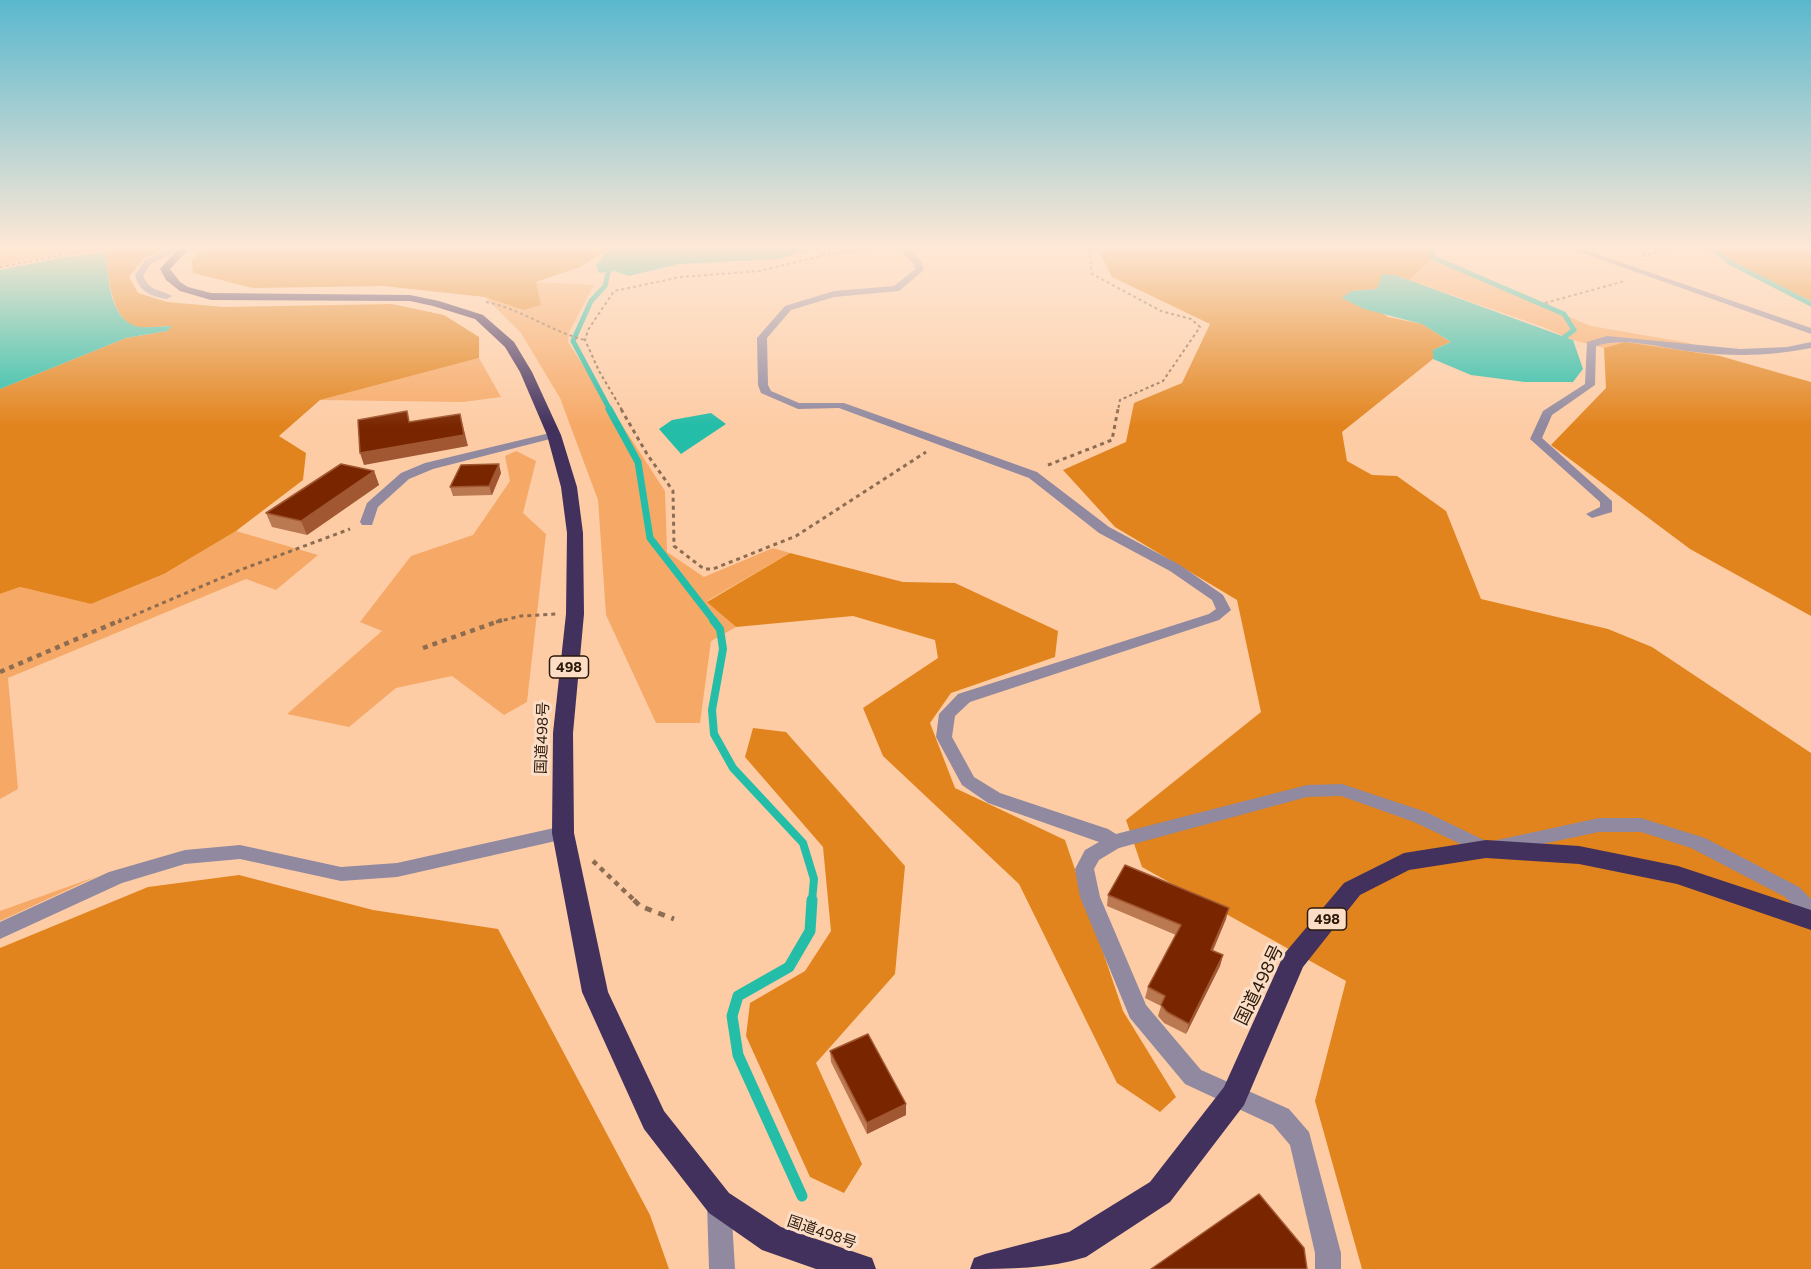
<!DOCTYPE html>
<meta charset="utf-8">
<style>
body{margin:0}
canvas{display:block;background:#fdcca5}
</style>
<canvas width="1811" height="1269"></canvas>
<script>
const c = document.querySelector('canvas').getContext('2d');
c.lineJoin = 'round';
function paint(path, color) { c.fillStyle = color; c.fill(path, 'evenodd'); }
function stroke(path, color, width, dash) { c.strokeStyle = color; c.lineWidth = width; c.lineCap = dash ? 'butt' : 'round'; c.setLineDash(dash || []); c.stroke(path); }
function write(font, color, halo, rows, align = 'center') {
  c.font = font + ' Commissioner,"Noto Sans JP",sans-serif'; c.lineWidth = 6; c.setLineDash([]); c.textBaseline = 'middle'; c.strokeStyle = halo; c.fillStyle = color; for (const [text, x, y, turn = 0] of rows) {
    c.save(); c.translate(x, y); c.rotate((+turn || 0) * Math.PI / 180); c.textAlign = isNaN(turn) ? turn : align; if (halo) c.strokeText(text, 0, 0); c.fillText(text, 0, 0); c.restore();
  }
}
paint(new Path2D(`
 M0,249h86l-86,16z
 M1432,259l159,67 98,17 31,13 -95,-14 -21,6 -31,-8 -30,-13 -134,-47z
 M536,282l58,3 -25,47 -1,10 97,149 2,61 37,25 69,-29 17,5 -83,48 29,26 -25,14 -11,82h-44l-50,-108 -8,-115 -38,-102 -39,-65 -36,-36 38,13z
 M479,358l22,39 -38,5 -143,-2z
 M516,451l20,10 -13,52 23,21 -19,168 -23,13 -52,-39 -56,12 -47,39 -62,-13 95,-83 -22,-9 51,-66 62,-21 37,-54 -5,-25z
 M236,531l82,24 -42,35 -30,-11 -238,99 10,111 -18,10v-205l20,-7 71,17 73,-30z
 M98,876l-98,45v-10z`), '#f6a967');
paint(new Path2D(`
 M116,249h49l-22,10 -14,18 9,16 29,9 57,5 168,-3 52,11 35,22v21l-159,42 -41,36 27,17 -3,27 -67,51 -72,43 -73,30 -71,-17 -20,7v-205l126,-51 41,-7 4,-5c-10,0 -24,3 -34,1 -27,-6 -28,-53 -32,-75z
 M206,249h402l-28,18 -44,15 5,23 -18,5 -38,-13 -102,-11 -130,2 -60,-15 -1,-14z
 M1098,249h330l4,10 -23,21 -14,-5 -18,14 -26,2 37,26 34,7 29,18 -18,8v9l-91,73 5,29 25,14 25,1 49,35 35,88 127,30 44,18 159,106v516h-449l-47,-168 31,-120 -204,-114 -16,-47 135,-108 -24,-112 -122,-73 -52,-57 63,-28 8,-39 48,-20 28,-59 -98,-47z
 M1717,249h88l6,3v49l-78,-39z
 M1625,342l95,14 91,26v234l-121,-67 -139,-104 55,-57 -2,-40z
 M790,553l113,29 52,1 103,48 -3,26 -104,36 -21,30 25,65 110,52 58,171 53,86 -16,15 -43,-29 -98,-199 -136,-128 -20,-48 75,-50 -3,-18 -82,-24 -117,11 -29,-25z
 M753,728l33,4 119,134 -10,108 -79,89 46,101 -18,29 -34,-16 -64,-141 4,-33 55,-32 26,-40 -8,-84 -78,-90z
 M239,875l134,35 125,19 152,286 19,54h-669v-321l148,-61z`), '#e2841e');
paint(new Path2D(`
 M609,249h204l-34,10 -100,5 -50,12 -15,-5 -15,2 -3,-7z
 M105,252c4,23 3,64 30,74 10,3 26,0 37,0l-5,5 -41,7 -126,51v-119l60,-12z
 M1382,274l13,1 178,65 10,29 -10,13h-48l-54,-7 -38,-16v-9l18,-8 -29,-18 -58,-15 -22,-11 9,-7 26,-2z
 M711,413l15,11 -45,30 -22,-25 13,-9z`), '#24bda8');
stroke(new Path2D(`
 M1431,249l3,9 130,56 10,16 -15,11
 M1713,249l18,14 80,41
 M610,410l-37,-69 18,-40 14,-15 4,-18 5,-3`), '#24bda8', 5);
stroke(new Path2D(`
 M609,409l29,53 12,76 65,84`), '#24bda8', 7);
stroke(new Path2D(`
 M713,620l7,9 3,20 -11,61 2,24 19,34 70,75 11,36 -2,22`), '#24bda8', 8);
stroke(new Path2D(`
 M802,1196l-64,-141 -6,-39 6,-20 51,-29 21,-36 2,-31`), '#24bda8', 11);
stroke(new Path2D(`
 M1089,249l3,25 69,37 30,8 9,8 -37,54 -43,19 -2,10
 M1642,256l26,-7
 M0,267l96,-18
 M486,302c35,7 64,29 99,38
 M1545,303l80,-22
 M622,410l-23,-39 -14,-31 3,-10 26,-39 67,-14 78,-6 71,-17 44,-5`), '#8d6d52', 2, [3, 3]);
stroke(new Path2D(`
 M621,409l26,45 26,37 1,55 30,23h9l83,-33 130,-84
 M1048,465l64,-25 6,-31
 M118,622l122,-52 110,-41
 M496,622l25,-6 35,-2`), '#8d6d52', 3, [4, 4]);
stroke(new Path2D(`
 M423,648l79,-28
 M0,672l121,-52
 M593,861l42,40`), '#8d6d52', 4.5, [5, 5]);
stroke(new Path2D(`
 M634,900l6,6 34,13`), '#8d6d52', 5, [7, 7]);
paint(new Path2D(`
 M171,249h10l-30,15 -8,11c5,16 17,14 29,21l-5,3c-16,-3 -28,-7 -32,-24l10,-15z
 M899,249h9l13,12 3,9 -25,21 -65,6 -43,13 -24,28 1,47 3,6 28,12h45l193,69 72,55 71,38 43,30 8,15 -12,10 -249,82 -15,14 -3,21 22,40 26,16 108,36 8,5 191,-49 35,-1 84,28 62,30 111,-24h42l64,20 94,49 12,12v20l-7,-2 -19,-20 -94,-49 -50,-16h-42l-113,24 -72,-34 -73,-26 -34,1 -188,51 -20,12 -5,9 6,28 46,108 55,65 88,39 20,23 32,121v16h-26v-16l-25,-108 -17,-20 -88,-41 -55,-66 -50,-121 -5,-28 10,-19 14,-8 -111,-39 -26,-18 -26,-48 3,-23 19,-20 251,-80 7,-5 -4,-9 -42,-29 -71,-38 -70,-55 -190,-70 -41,1 -37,-16 -3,-8 -1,-47 28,-32 49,-15 60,-5 21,-17 -1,-5z
 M1571,249h11l229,79v6z
 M1607,336l133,13 47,-2 24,-5v6c-39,8 -76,9 -115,4 -32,-3 -69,-16 -100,-6l-1,39 -43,30 -10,23 70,63v11l-20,6 -6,-4 14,-7v-5l-70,-63 13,-28 42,-27 2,-42z
 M554,432l4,1v4l-125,32 -24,10 -31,28 -6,18h-10l-2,-3 7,-19 34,-30 24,-10z
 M563,826l6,2 3,5 -3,5 -172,39 -56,4 -101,-22 -55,5 -63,19 -122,56v-17l109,-50 76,-22 55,-5 101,22 56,-4z
 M719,1191l9,3 3,9 4,66h-26l-2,-66 3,-9z`), '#90899f');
paint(new Path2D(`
 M178,249h11l-19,20 10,13 8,5 23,6 199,2 29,6 44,14 31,27 18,30 29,63 16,52 6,46 1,81 -11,119 1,100 34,159 56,119 65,82 52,34 91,31 4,11h-60l-54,-19 -53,-37 -65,-84 -62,-137 -30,-159 1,-100 13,-119 1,-81 -6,-46 -14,-52 -27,-63 -15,-25 -30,-28 -42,-13 -23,-5 -199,-1 -31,-9 -14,-11 -6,-11z
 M1486,840l93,6 99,20 133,44v20l-134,-46 -98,-20 -93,-6 -77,12 -49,25 -57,72 -59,138 -74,97 -84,55c-38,12 -77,12 -116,12l4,-11 11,-4 84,-22 81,-50 74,-95 60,-133 60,-71 60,-30z`), '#42315d');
paint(new Path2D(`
 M374,471l5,14 -72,50 -35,-8 -6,-14z
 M501,473l-9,22 -39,1 -3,-9z
 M1108,895l118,24 -13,32 10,4 -3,11 -34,68 -22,-11 -6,-7 3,-10 -16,-8 3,-11 28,-52 -69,-29z
 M830,1051l76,64 -39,19 -36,-72z`), '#bb7952');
paint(new Path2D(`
 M460,414l8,32 -104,19 -4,-12z
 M499,464l2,9 -9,22 -3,-9z
 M374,471l5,14 -72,50 -6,-14z
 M1229,908l-3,11 -18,42 3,-11z
 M1223,955l-3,11 -34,68 3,-10z
 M906,1104v11l-39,19v-11z`), '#a15832');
const building = new Path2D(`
 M407,411l2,11 51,-8 4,21 -104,18 -2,-33z
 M341,464l33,7 -73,50 -35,-8z
 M499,464l-10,22 -39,1 11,-22z
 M1125,865l104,43 -18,42 12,5 -34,69 -22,-12 -6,-7 4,-9 -17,-9 33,-62 -73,-30z
 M868,1034l38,70 -39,19 -37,-72z
 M1259,1194l45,54 3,21h-156z`);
paint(building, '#792600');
stroke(building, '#a15832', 1.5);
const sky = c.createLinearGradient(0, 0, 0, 426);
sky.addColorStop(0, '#59b8ce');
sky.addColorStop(0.58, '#fee8d6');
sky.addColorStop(1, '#fee8d600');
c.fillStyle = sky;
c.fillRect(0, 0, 1811, 426);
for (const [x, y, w] of [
 [569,667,39],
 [1327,919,39]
]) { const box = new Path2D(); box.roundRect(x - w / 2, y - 11, w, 22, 4.5); c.fillStyle = '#fcdec7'; c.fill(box); stroke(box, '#2b190a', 1.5); }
write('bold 14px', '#2b190a', null, [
 ["498",569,667],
 ["498",1327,919]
]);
write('15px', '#2b190a', '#fcdec7', [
 ["国道498号",542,738,-88],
 ["国道498号",822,1232,19]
]);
write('18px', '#2b190a', '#fcdec7', [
 ["国道498号",1259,985,-64]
]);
</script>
